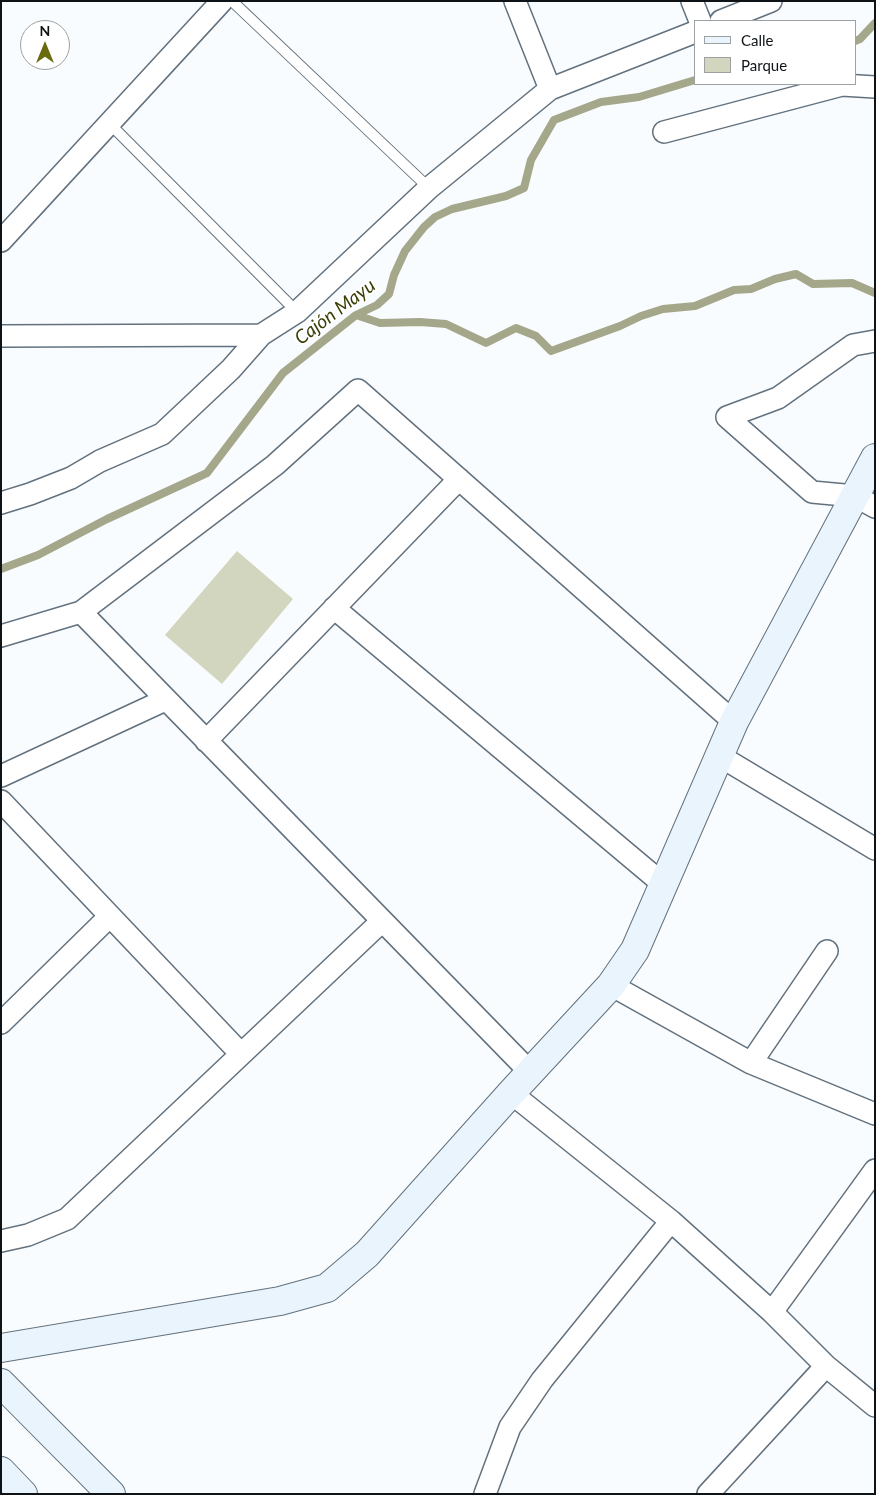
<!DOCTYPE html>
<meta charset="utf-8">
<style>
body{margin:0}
#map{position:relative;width:876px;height:1495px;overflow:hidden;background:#f9fcff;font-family:Lato,sans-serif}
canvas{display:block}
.frame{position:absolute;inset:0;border:2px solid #0d1317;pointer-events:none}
.legend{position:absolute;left:694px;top:20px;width:162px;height:65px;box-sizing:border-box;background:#fff;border:1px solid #9ea1a2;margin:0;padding:6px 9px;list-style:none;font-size:15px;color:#0d1317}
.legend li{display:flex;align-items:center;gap:10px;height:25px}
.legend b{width:25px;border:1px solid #9ea1a2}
.north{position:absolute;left:20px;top:20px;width:50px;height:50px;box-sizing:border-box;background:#fff;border:1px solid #9ea1a2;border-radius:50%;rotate:0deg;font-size:14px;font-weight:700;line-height:20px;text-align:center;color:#0d1317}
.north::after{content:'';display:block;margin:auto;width:18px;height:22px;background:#686c0e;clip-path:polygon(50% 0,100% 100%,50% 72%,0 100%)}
</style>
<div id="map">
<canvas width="876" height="1495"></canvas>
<div class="frame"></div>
<ul class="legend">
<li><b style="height:6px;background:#e9f4fc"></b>Calle</li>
<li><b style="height:14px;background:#d3d6be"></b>Parque</li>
</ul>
<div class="north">N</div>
</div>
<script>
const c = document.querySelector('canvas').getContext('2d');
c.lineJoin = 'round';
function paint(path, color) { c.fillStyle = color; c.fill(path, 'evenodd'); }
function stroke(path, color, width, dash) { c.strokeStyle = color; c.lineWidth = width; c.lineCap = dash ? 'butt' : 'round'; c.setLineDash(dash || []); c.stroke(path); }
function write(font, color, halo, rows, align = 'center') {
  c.font = font + ' Lato,sans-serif'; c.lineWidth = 4; c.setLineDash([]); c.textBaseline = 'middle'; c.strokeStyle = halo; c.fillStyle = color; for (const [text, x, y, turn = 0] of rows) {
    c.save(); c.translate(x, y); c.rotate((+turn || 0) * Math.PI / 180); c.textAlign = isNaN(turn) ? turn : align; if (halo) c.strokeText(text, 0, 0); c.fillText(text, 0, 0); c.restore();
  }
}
paint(new Path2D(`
 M237,551l56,48 -71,85 -57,-49z`), '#d3d6be');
stroke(new Path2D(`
 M855,41l5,-2 15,-16
 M356,315l24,8 40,-1 26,2 40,19 30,-15 20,8 15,15 69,-25 21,-10 22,-7 32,-3 39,-16 17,-1 24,-10 21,-5 17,10 39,-1 23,10
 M1,569l37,-14 69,-36 100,-46 76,-100 73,-58 21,-10 12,-11 5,-19 11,-24 19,-24 11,-10 17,-8 54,-13 18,-8 7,-28 23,-40 47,-18 38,-5 56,-17`), '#a4a789', 8);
const lane = new Path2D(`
 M232,1l197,187
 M109,123l188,189`);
const street = new Path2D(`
 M515,1l35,88
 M692,1l8,20
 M721,21l50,-20
 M664,132l178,-47 33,2
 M1,241l221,-240
 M1,336l260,-1
 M875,341l-22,4 -75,53 -51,19 85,75 43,4 20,11
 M1,503l29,-9 41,-16 29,-17 62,-27 69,-65 30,-34 36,-23 132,-124 121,-99 145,-57
 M334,608l329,276
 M81,612l449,460
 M1,636l80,-24 194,-147 83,-75 376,332
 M206,741l253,-262
 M718,755l157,94
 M1,776l164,-76
 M1,801l240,253
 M611,985l140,78 124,51
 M1,1023l109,-107
 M751,1063l76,-112
 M511,1093l160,128 101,91 54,54 49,40
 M1,1241l27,-6 39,-16 315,-298
 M772,1312l103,-142
 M485,1494l25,-67 32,-47 129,-159
 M708,1494l118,-128`);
const secondary = new Path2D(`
 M1,1348l279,-47 47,-13 40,-34 144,-161 100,-108 24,-35 99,-228 141,-264
 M1,1383l110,111
 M1,1471l22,23`);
stroke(lane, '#62717d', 12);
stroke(street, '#62717d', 24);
stroke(secondary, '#62717d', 30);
stroke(lane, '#fff', 10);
stroke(street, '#fff', 21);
stroke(secondary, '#e9f4fc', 28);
write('italic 19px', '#3b3e07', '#fff', [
 ["Cajón Mayu",335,312,-37]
]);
</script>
